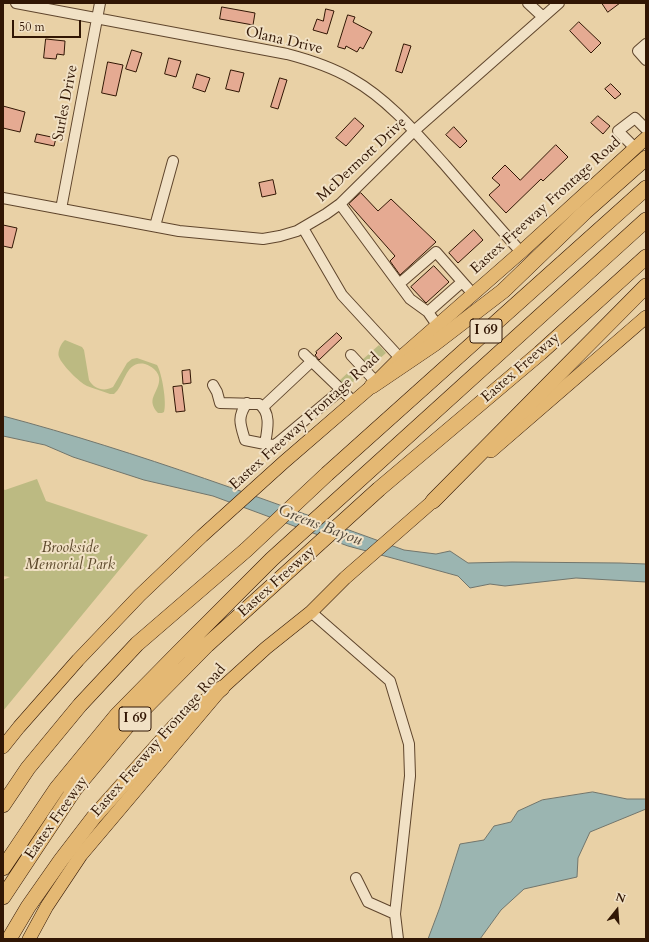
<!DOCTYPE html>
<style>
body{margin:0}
#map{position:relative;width:649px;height:942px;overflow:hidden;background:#e9d1a6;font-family:Cardo,serif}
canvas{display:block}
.frame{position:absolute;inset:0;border:4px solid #311604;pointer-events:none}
.north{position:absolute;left:597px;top:890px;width:40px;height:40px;-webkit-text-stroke:3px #f1e1c5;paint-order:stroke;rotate:17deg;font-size:11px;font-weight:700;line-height:16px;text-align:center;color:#311604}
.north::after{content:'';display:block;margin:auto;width:14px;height:18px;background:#311604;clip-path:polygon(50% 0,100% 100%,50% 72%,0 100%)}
.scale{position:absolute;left:12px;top:20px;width:69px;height:18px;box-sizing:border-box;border:2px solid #311604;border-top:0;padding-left:5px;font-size:12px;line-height:14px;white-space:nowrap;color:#311604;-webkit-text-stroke:3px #f1e1c5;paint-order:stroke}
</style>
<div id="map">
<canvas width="649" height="942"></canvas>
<div class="frame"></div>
<div class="north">N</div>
<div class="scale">50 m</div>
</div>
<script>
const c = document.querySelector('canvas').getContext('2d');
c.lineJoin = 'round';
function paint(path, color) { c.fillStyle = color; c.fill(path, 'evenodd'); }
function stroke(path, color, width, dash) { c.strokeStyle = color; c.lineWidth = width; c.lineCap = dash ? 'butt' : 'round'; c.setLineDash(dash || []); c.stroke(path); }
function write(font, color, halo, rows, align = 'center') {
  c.font = font + ' Cardo,serif'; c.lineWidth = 4; c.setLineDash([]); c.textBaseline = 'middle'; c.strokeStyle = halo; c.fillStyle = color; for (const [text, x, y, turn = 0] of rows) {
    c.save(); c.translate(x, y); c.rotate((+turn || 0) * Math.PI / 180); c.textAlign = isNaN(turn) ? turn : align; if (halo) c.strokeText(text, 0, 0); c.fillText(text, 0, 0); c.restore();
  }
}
paint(new Path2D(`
 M65,340l17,7 2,3 5,30c5,9 15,12 24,7l14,-24 5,-4 5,-1 20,7c5,8 10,38 7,47l-2,1h-4c-12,-13 -1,-19 1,-31 2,-9 -7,-16 -14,-18 -20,-4 -20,22 -31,30h-4c-7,-3 -16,-5 -23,-8 -8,-4 -25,-21 -28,-29 -2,-5 2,-14 6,-17z
 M379,345l7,8 -17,15 -8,-7z
 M355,366l7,8 -17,15 -7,-7z
 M37,479l9,22 102,34 -145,176v-131l7,-3 -7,-1v-87l2,1z`), '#bcba82');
const water = new Path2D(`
 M3,416c136,36 268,86 401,134l32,4 14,-3 18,12 44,-1 108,1 26,1v18l-70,-4 -71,8 -15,-2 -20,4 -12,-12 -110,-30 -135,-50 -69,-16 -71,-23 -28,-12 -42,-9z
 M593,792l34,7h19v10l-56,23 -12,26 -1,19 -53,12 -23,21 -21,29h-52l12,-32 20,-63 24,-4 10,-14 17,-4 7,-11 24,-11z`);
paint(water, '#9bb5b1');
stroke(water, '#71756c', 1);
const building = new Path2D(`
 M602,3h18l-12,9z
 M222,7l33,6 -2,12 -33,-6z
 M326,9l8,2 -7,23 -14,-4 4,-11 6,2z
 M348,15l7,2 -2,5 19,10 -9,17 -3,-2 -3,5 -11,-6 -1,3 -7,-2z
 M579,22l22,21 -10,10 -21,-22z
 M46,39l19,2 -1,14 -7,-1 -1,5 -12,-1z
 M404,44l7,2 -9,27 -6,-2z
 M132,50l10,3 -6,19 -10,-3z
 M169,58l12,3 -5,16 -11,-3z
 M108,62l15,3 -7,31 -14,-3z
 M231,70l13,3 -5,19 -13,-3z
 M197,74l13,4 -5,14 -12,-4z
 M280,78l7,2 -9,29 -7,-2z
 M611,84l10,10 -6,5 -10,-10z
 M3,106l22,6 -5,20 -17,-4z
 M598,116l12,10 -7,8 -12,-11z
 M355,118l9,8 -18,20 -10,-8z
 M454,127l13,14 -7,7 -14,-13z
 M37,134l19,4 -2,8 -19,-4z
 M556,145l12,12 -25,24 -2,-2 -35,34 -17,-18 11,-10 -8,-7 13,-13 15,15z
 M273,180l3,14 -14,3 -3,-14z
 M361,193l17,18 13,-12 45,43 -36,33 -10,-14 5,-5 -46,-52z
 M3,225l14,3 -5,20 -9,-2z
 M474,230l9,10 -25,23 -9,-10z
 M434,266l15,16 -23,21 -15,-16z
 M337,333l5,5 -23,22 -4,-5 2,-2 -1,-1z
 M190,370l1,13 -8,1 -1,-13z
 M182,386l3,25 -9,1 -3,-25z`);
paint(building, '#e5aa92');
stroke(building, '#311604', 1);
const minor = new Path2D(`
 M16,3l271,51c23,6 45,13 65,25 37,21 65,55 93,86 25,29 50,58 76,87
 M528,3l15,14
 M646,44l-8,7 8,9
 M635,148l-17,-17 17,-13 11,11
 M3,198l176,33 84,8 17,-3 17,-5 29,-17 14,-10 74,-73 145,-128
 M340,204l70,95 18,13 9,13
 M61,209l39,-206
 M155,226l18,-65
 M303,228l39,67 58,63
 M399,284l37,-32 37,42
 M428,312l34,-30
 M304,354l50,48
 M351,355l25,27
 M213,385l4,7 3,11 39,1c13,9 8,27 6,40l10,1 66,-55
 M247,403c-10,14 -7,21 -2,37l20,4
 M263,407l49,-46
 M311,612l79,69 19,63 1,32 -15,138 3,25
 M356,878l12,24 27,12`);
const major = new Path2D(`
 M491,451l155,-134
 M3,747l16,-20 59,-67 62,-65 62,-59 82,-74 88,-76 28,-28 121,-106 125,-114
 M29,939l18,-33 34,-51 141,-167 44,-40 45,-36 34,-34 96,-84`);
const highway = new Path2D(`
 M372,386l62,-42 69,-53 82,-79 61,-54
 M433,501l213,-215
 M3,805l25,-37 52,-63 57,-61 109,-94 81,-76 319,-286
 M3,868l54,-80 60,-73 60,-61 95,-95 374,-339
 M3,897l71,-107 54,-65 79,-80 172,-156 161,-136 106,-96
 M9,939l19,-32 33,-47 33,-43 81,-91 47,-38`);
stroke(minor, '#5f452c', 12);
stroke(major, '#311604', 14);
stroke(highway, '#311604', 16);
stroke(minor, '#f1e1c5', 10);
stroke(major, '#e4b873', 13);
stroke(highway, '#e4b873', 15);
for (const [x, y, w] of [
 [486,331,32],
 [135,719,32]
]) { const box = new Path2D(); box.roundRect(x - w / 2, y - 12, w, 24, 3); c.fillStyle = '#f1e1c5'; c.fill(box); stroke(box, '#311604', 1); }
write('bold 14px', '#311604', null, [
 ["I 69",486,331],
 ["I 69",135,719]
]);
write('15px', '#311604', '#f1e1c5', [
 ["Olana Drive",284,41,13],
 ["Surles Drive",66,103,-79],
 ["McDermott Drive",362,160,-43],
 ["Eastex Freeway Frontage Road",546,206,-42],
 ["Eastex Freeway",521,368,-41],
 ["Eastex Freeway Frontage Road",305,422,-42],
 ["Eastex Freeway",277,582,-42],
 ["Eastex Freeway Frontage Road",159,741,-49],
 ["Eastex Freeway",57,818,-55]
]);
write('italic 15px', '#5b472a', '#f1e1c5', [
 ["Brookside",70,549],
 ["Memorial Park",70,566]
]);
write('italic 16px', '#514638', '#f1e1c5', [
 ["Greens Bayou",320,526,21]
]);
</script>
